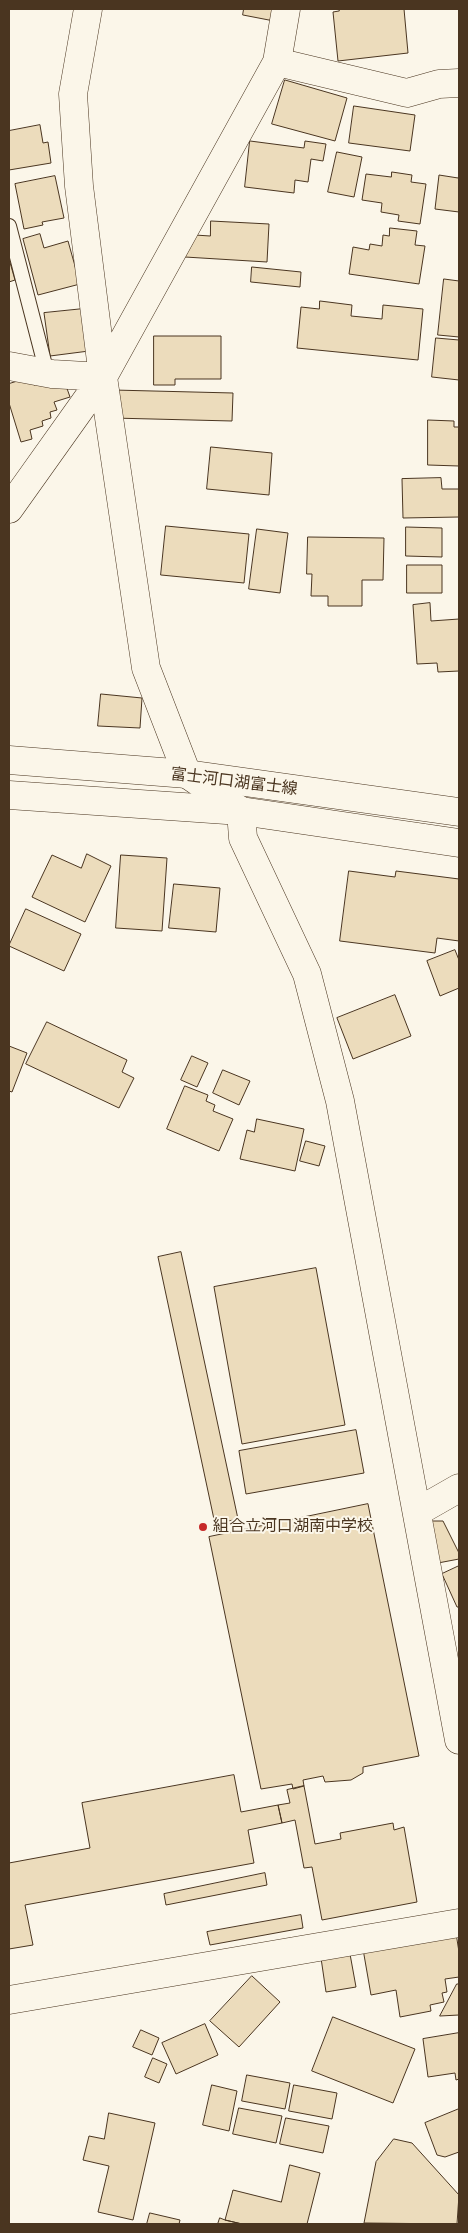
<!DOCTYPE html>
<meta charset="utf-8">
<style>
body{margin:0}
#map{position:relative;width:468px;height:2233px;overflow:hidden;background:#fbf6e9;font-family:"Fira Sans",sans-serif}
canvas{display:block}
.frame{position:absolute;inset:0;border:10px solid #4a3520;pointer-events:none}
</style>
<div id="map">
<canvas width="468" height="2233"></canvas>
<div class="frame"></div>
</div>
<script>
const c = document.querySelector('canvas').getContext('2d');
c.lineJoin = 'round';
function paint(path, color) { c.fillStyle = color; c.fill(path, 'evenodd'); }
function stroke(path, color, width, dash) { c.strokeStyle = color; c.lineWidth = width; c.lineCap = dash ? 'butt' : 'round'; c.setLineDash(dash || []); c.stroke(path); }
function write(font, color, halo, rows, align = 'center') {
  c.font = font + ' "Fira Sans","Noto Sans JP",sans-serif'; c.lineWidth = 4; c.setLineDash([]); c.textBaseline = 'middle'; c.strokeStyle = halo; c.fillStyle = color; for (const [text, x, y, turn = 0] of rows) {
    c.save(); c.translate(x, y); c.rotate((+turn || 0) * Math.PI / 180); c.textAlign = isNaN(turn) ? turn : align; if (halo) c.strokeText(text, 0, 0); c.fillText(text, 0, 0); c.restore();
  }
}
const building = new Path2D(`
 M244,9h33l-3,12 -31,-6z
 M339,9h65l4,44 -70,8 -5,-49 6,-1z
 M285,80l62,18 -12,43 -63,-17z
 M354,106l61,9 -5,36 -61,-8z
 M40,125l3,18 5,-1 3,21 -42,7v-39z
 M250,141l54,7 1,-7 21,3 -3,17 -12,-2 -3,23 -13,-2 -1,13 -49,-6z
 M337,152l25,5 -8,40 -26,-5z
 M459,168v44l-24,-3 4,-34 19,3z
 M392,172l20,3 -1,7 15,2 -6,40 -22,-3 1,-6 -18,-3 1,-9 -20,-3 4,-26 25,3z
 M55,176l9,42 -22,4 1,3 -19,4 -9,-45z
 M211,221l58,3 -2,38 -82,-5 10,-22 15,1z
 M390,228l27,3 -2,14 10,1 -6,38 -70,-10 4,-27 16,3 1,-6 12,2 1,-11 6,1z
 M40,234l4,14 24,-7 12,43 -42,11 -15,-56z
 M9,259l6,21 -6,2z
 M252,267l49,5 -1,15 -49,-5z
 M444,279l15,2v56l-21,-2z
 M320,301l32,4 -1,11 31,3 1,-14 40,4 -5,51 -121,-12 4,-41 18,2z
 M83,309l6,42 -39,5 -6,-43z
 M154,336h67v43h-46v6h-21z
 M436,338l23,2v40l-27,-3z
 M32,377l2,8 18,-6 12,1 6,17 -16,5 3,8 -7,2 1,6 -9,3 1,5 -13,4 2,9 -11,3 -12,-39v-19z
 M113,390l120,3 -1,28 -120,-3z
 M428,420l26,1v6h5v39l-31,-1z
 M211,447l61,6 -3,42 -62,-6z
 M441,478l1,11h17v28l-56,1 -1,-39z
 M166,526l83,8 -5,49 -83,-8z
 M406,527l36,1v29l-36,-1z
 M257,529l31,4 -8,60 -31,-4z
 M308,537l76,1 -1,42h-21v26h-34v-10h-17l1,-22h-5z
 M407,565h35v28h-35z
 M430,603l1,18 28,-2v52l-21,1 -1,-9 -20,1 -4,-59z
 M101,694l41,4 -2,30 -42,-2z
 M87,854l24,12 -26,56 -53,-25 20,-42 29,13z
 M121,855l46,3 -5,73 -46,-3z
 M349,871l46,6 1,-6 63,8v62l-22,-3 -2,15 -95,-12z
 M174,884l46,4 -4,44 -47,-4z
 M26,909l55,25 -17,37 -55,-25z
 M455,950l4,10v28l-19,8 -13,-35z
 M395,995l16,41 -58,23 -16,-41z
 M47,1022l80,38 -5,12 12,6 -15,30 -93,-44z
 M9,1046l18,7 -15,39 -3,-1z
 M192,1056l16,7 -11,24 -16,-7z
 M223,1070l27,11 -11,24 -26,-12z
 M185,1086l23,9 -2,6 9,4 -2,6 20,8 -14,32 -52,-22z
 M257,1119l47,10 -9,42 -55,-12 7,-29 7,2z
 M306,1141l19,5 -6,20 -19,-5z
 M181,1252l57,267 -23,5 -57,-267z
 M316,1268l29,157 -103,19 -28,-157z
 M356,1430l8,43 -118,21 -7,-43z
 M368,1504l51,252 -56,11v6l-12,7 -26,2 -2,-6 -20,4 1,6 -11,3 -1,-5 -31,5 -52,-252z
 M427,1521h16l16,32v6l-21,4z
 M459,1566v41h-2l-15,-33z
 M234,1775l7,37 37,-7 4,18 -34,7 6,33 -229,42 8,40 -24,4v-86l81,-15 -8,-45z
 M304,1786l11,58 26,-5 -1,-6 53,-10 1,7 10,-3 13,75 -95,18 -10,-53 -8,1 -9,-48 -13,3 -4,-18 12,-2 -3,-13z
 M265,1873l2,12 -101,20 -2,-11z
 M301,1915l2,13 -93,17 -3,-13z
 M456,1933l3,19v25l-14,2 2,13 -5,1 2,9 -14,3 1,6 -31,6 -4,-27 -25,5 -8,-46z
 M350,1954l6,33 -30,5 -5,-34z
 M252,1976l28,26 -41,45 -29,-26z
 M457,1984h2v31l-19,1z
 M333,2017l82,32 -22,54 -81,-32z
 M205,2024l13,31 -42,19 -14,-31z
 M141,2030l18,8 -7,17 -19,-8z
 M459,2033v46l-3,1 -1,-7 -27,4 -5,-38z
 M153,2058l14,6 -8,19 -14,-6z
 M247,2075l43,8 -5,26 -43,-8z
 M212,2085l25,6 -8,40 -26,-6z
 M294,2085l43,8 -5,26 -43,-8z
 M239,2108l43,8 -6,27 -43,-9z
 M459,2109v43l-14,5 -8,-2 -12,-32z
 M109,2113l46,10 -22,97 -35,-8 11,-46 -26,-6 6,-24 15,3z
 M286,2118l43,8 -6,27 -43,-9z
 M394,2139l18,4 47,52 -2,29 -93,-1 12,-61z
 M290,2165l30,8 -13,51h-65l-17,-4 8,-30 48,12z
 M150,2213l30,7 -1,4h-32z
 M220,2218l5,2 17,4h-24z`);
paint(building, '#ecdcbc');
stroke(building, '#4a3520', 1);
const lane = new Path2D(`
 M9,226l38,147`);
const street = new Path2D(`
 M88,9l-15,85 6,92 24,191 43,291 41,106 54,37 2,27 64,136 33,127 119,639
 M277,62l9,-53
 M9,366l43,8 51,3
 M9,509l94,-132 174,-315 130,31 32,-9 20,-1
 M417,1512l42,-24
 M9,2000l450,-77`);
const secondary = new Path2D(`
 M9,760l178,14 272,38
 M9,795l232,16 218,32`);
stroke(lane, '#4a3520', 16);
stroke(street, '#4a3520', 29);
stroke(secondary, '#4a3520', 29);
stroke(lane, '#fbf6e9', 14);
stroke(street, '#fbf6e9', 28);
stroke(secondary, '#fbf6e9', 28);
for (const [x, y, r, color] of [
 [203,1527,5,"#c62828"]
]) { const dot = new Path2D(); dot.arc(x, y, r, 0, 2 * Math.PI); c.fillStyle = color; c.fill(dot); stroke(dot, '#fbf6e9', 2); }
write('16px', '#4a3520', '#fbf6e9', [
 ["富士河口湖富士線",234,782,7]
]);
write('16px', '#4a3520', '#fbf6e9', [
 ["組合立河口湖南中学校",213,1527]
], 'left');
</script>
